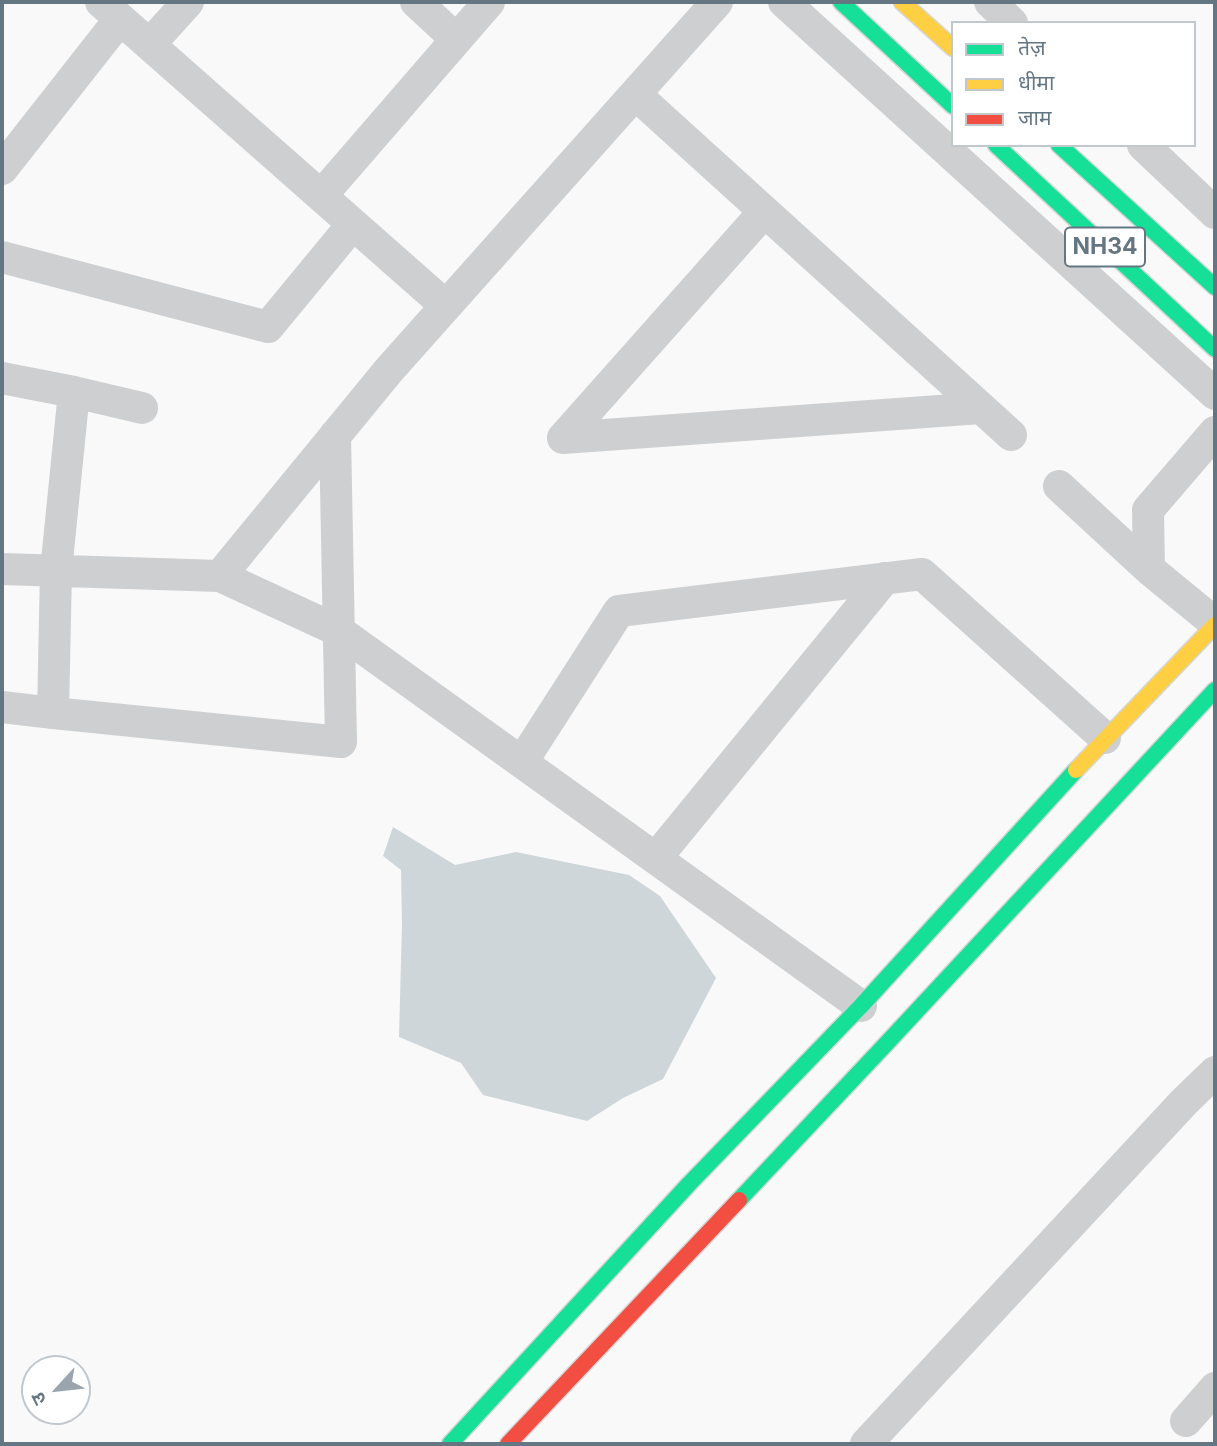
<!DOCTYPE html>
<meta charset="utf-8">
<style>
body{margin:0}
#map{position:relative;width:1217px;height:1446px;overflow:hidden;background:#f9f9f9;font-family:Inter,"Noto Sans Devanagari",sans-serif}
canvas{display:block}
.frame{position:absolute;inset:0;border:4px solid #657683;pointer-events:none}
.legend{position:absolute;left:951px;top:21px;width:245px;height:126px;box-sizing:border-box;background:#fff;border:2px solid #c1c8cd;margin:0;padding:9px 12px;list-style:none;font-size:21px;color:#657683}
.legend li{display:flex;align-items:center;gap:14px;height:35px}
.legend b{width:35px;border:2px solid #c1c8cd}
.north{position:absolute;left:21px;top:1355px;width:70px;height:70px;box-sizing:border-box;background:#fff;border:2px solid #c1c8cd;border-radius:50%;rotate:243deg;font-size:19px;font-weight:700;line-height:28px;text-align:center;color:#657683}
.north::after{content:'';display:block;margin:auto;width:24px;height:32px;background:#99a4ac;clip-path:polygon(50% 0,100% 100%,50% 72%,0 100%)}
</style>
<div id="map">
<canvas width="1217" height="1446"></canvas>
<div class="frame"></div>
<ul class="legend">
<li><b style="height:9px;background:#16e098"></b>तेज़</li>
<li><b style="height:9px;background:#ffcf43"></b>धीमा</li>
<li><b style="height:9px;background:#f24e42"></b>जाम</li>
</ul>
<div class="north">उ</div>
</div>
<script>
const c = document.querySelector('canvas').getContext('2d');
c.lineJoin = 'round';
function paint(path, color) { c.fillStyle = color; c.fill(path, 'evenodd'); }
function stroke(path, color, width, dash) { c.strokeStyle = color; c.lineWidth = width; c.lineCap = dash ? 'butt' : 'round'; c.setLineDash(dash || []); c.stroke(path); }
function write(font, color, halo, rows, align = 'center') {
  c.font = font + ' Inter,sans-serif'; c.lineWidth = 7; c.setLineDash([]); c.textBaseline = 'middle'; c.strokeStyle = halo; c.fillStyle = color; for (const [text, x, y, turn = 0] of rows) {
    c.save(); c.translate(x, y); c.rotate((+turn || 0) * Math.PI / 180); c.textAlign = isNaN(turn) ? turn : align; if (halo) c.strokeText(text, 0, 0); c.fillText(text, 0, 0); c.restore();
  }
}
paint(new Path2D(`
 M393,827l62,38 61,-13 113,23 31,21 56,82 -53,101 -40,19 -36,23 -104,-26 -22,-32 -62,-26 3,-113 -1,-54 -18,-14z`), '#ced6d9');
const fast = new Path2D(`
 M841,2l112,104
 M996,145l219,204
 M1059,145l156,142
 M739,1200l147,-156 329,-354
 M450,1444l239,-260 172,-178 215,-236`);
const slow = new Path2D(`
 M902,2l51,46
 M1076,770l139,-145`);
const jam = new Path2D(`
 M508,1444l231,-244`);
stroke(fast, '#d5d6d7', 19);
stroke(slow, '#d5d6d7', 19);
stroke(jam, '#d5d6d7', 19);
stroke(new Path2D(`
 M101,2l345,304
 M416,2l40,37
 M784,2l431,392
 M990,2l22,21
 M150,44l38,-42
 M635,94l376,341
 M1143,145l72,68
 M2,169l118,-150
 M321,196l168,-194
 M764,212l-201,226 418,-30
 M2,257l266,70 85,-103
 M2,378l72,14 -18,179 -3,142 -51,-6
 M74,392l68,16
 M1059,486l90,83 66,54
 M2,569l218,7 169,-206 328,-368
 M1149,569l-1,-59 67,-78
 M220,576l119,55 522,375
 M53,713l288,29 -6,-307
 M522,762l97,-151 303,-37 183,164
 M656,858l229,-280
 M1186,1421l29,-33
 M866,1444l318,-342 31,-30`), '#cecfd0', 32);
stroke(fast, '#16e098', 16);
stroke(slow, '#ffcf43', 16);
stroke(jam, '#f24e42', 16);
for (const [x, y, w] of [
 [1105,247,80]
]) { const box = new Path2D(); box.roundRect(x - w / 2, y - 19.5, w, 39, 5); c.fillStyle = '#fff'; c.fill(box); stroke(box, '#657683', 2); }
write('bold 23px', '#657683', null, [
 ["NH34",1105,247]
]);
</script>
